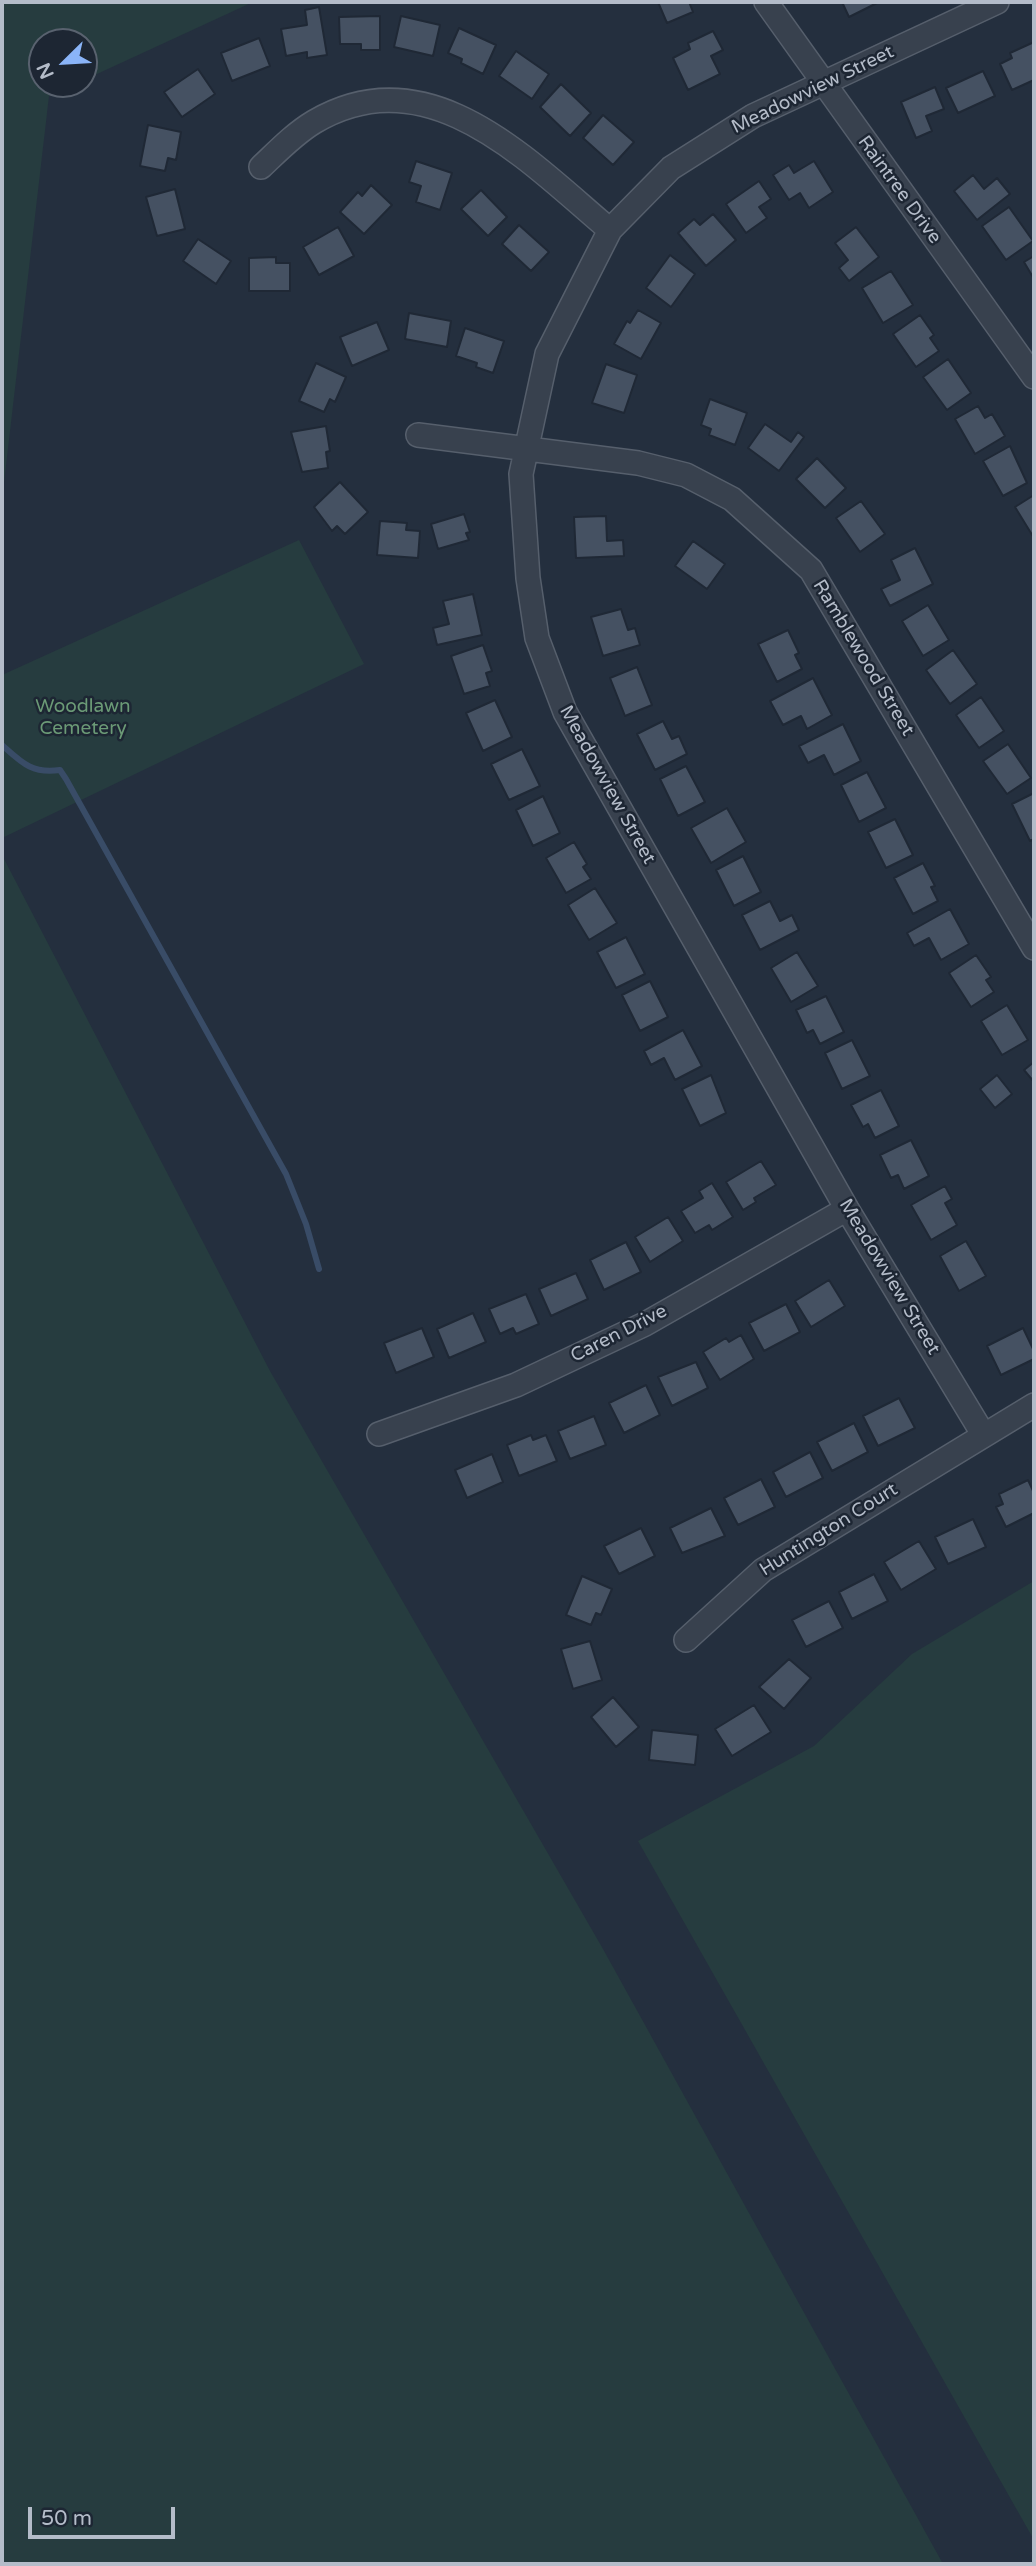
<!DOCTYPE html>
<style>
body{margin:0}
#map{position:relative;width:1036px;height:2566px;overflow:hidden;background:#242f3e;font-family:"Varela Round",sans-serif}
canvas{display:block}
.frame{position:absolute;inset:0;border:4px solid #b4bcc9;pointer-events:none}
.north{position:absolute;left:28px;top:28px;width:70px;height:70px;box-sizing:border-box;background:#1d2633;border:2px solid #59626f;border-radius:50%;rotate:246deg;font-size:19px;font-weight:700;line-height:28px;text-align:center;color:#b4bcc9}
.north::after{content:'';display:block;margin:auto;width:24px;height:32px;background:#8ab4f8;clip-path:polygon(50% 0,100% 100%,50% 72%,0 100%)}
.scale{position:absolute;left:28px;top:2507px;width:147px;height:32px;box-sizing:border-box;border:4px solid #b4bcc9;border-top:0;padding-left:9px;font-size:21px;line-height:24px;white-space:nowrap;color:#b4bcc9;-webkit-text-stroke:5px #1d2633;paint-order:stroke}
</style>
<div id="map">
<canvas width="1036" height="2566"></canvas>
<div class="frame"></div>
<div class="north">N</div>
<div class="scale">50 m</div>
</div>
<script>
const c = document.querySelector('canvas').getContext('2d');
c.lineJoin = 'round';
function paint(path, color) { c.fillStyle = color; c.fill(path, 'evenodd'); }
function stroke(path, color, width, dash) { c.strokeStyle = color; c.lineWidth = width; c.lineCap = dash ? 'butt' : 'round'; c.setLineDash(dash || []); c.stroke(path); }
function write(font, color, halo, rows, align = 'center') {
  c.font = font + ' "Varela Round",sans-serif'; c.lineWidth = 5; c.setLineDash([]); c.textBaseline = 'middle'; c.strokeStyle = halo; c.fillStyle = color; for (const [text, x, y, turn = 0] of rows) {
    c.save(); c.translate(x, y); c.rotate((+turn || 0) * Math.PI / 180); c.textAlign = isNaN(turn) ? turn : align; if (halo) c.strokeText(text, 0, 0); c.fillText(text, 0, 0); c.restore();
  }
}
paint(new Path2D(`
 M2,2h251l-169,78v-38h-42v42h32l-25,12 -47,404z
 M299,540l65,124 -362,174v-163z
 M2,855l268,516 333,578 340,615h-941z
 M1034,1581v959l-396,-699 176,-95 98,-92z`), '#263c3f');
stroke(new Path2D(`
 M2,745c20,18 30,29 58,25l6,9 220,395 20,50 13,45`), '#394c67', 6);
const building = new Path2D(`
 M658,2h31l4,10 -26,11z
 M842,2h37l-30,15z
 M319,7l8,48 -20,3v-6l-21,4 -5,-27 26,-4 -2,-15z
 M380,16v34h-19v-6h-21l-1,-27z
 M401,16l39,9 -7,31 -39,-9z
 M459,28l37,17 -13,29 -22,-11 1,-4 -14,-6z
 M713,31l10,19 -12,6 9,18 -32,16 -15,-32 17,-9 -2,-6z
 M259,38l11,28 -38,15 -11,-28z
 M1034,42v38l-22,10 -12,-26 12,-6 -2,-5z
 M516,51l33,23 -17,25 -33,-23z
 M198,69l17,25 -33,23 -18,-25z
 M983,71l12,25 -37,17 -12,-25z
 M561,84l30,29 -21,23 -30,-29z
 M935,87l9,22 -18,7 6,15 -16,7 -15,-36z
 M603,115l31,27 -21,23 -30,-27z
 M148,125l33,7 -5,28 -8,-2 -3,13 -25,-5z
 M416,161l36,12 -12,37 -24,-8 5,-16 -12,-4z
 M814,161l19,31 -24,16 -9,-15 -11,7 -16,-25 16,-10 5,8z
 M973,175l11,14 13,-11 13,16 -33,26 -23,-29z
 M759,181l12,18 -12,8 8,11 -21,15 -20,-29z
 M371,185l21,20 -28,29 -24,-22 18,-20 4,4z
 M175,189l10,40 -28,7 -11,-39z
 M481,190l26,27 -19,19 -27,-27z
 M1009,207l24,34 -27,19 -24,-34z
 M713,214l23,26 -30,26 -28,-33 16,-14 6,6z
 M519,225l30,27 -18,19 -29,-27z
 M338,227l16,29 -35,19 -16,-28z
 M856,227l23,30 -30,24 -10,-13 9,-8 -13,-17z
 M198,239l33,22 -15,23 -33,-23z
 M670,255l25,19 -24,33 -25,-19z
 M1034,256v23l-10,-17z
 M276,257v6h14v28h-41v-33z
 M891,271l22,34 -30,18 -21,-35z
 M638,310l23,13 -20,36 -27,-15 13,-23 3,2z
 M409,313l42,8 -4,26 -42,-8z
 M920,315l14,20 -4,3 9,13 -23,16 -23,-33z
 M377,322l12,28 -37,16 -12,-29z
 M465,328l39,13 -11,32 -17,-6 1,-4 -21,-7z
 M948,359l23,34 -24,17 -24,-33z
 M316,363l30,14 -11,25 -5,-3 -6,13 -25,-11z
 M606,364l31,11 -13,38 -32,-10z
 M710,399l37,14 -12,32 -26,-10 2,-6 -10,-4z
 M978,406l7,12 7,-4 13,22 -30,18 -20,-35z
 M765,424l26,18 7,-10 6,5 -25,34 -31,-23z
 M326,426l4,25 -4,1 2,16 -26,4 -11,-40z
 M1010,446l17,37 -24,13 -20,-35z
 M817,458l29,30 -21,20 -29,-29z
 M340,482l28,30 -23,22 -8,-8 -5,5 -18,-24z
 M1034,495v43l-19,-31z
 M861,501l24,33 -25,18 -24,-34z
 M464,514l6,18 -4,1 3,7 -31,9 -7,-25z
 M606,516l1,25 16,-1 1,16 -48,2 -2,-41z
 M380,521l27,2 -1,7 14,1 -2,27 -41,-3z
 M693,541l32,23 -18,25 -32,-23z
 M915,548l18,36 -43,22 -9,-17 19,-9 -9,-20z
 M473,594l9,41 -45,10 -4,-17 16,-4 -6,-23z
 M928,605l21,35 -26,16 -21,-35z
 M621,609l7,21 7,-2 5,17 -37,11 -12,-39z
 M788,630l11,23 -4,2 7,14 -25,13 -19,-38z
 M483,645l9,26 -6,2 4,13 -26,8 -13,-38z
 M953,650l24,34 -27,20 -24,-34z
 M637,667l15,38 -27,11 -15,-38z
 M813,678l19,37 -25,14 -6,-13 -18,9 -13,-24z
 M981,697l23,34 -25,17 -23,-33z
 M495,700l17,37 -29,14 -17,-38z
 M663,721l9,18 7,-3 8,18 -32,16 -18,-36z
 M843,724l18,37 -27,14 -10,-20 -16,8 -9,-17z
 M1008,744l23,34 -24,16 -24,-33z
 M522,749l18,37 -31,14 -18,-36z
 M686,766l19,36 -27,14 -18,-37z
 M867,772l19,36 -27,14 -18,-37z
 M1034,793v46l-4,2 -18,-37z
 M543,796l17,37 -27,13 -17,-36z
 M727,808l19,34 -35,21 -20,-35z
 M895,819l18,36 -27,13 -18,-36z
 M574,842l13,22 -4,3 8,12 -25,14 -20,-35z
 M743,856l18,36 -27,14 -18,-36z
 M923,863l12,23 -4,1 7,14 -25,13 -19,-36z
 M595,888l22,35 -28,17 -21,-35z
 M770,901l10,20 12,-6 7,15 -39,20 -18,-35z
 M950,909l19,35 -28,16 -12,-22 -15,8 -7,-13z
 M626,937l19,37 -29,14 -19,-36z
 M797,952l21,34 -27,16 -20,-34z
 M976,955l15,22 -5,3 8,12 -23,15 -22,-34z
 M650,981l18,36 -28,14 -18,-36z
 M826,996l18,36 -24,12 -7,-14 -6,3 -11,-23z
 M1007,1005l21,35 -26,15 -21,-34z
 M683,1030l19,36 -27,14 -11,-22 -13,7 -7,-14z
 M852,1040l18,36 -28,13 -17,-36z
 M1034,1062v20l-10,-12z
 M711,1075l15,38 -26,13 -18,-37z
 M997,1075l15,19 -17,14 -15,-19z
 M881,1090l18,36 -24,12 -7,-14 -5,3 -12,-22z
 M911,1140l18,36 -25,13 -6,-14 -7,3 -11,-23z
 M761,1161l15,24 -22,13 2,4 -13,8 -17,-28z
 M712,1183l21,34 -21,13 -3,-5 -14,8 -14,-22 22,-13 -4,-7z
 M945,1186l7,13 -7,4 12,22 -26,15 -20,-35z
 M668,1217l15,24 -33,21 -15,-25z
 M966,1241l20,35 -27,15 -19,-35z
 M626,1242l15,30 -37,18 -14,-30z
 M576,1273l12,26 -37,17 -12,-27z
 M829,1280l16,26 -34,21 -16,-26z
 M526,1294l13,30 -23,10 -3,-6 -13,6 -11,-25z
 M786,1304l14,28 -36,19 -15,-28z
 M473,1313l13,29 -37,16 -12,-29z
 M422,1328l12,29 -38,16 -12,-30z
 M1023,1328l11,23v8l-33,16 -14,-29z
 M741,1335l13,24 -34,21 -17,-28 23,-14 3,4z
 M696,1362l12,26 -36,18 -14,-29z
 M646,1385l14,30 -36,18 -15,-30z
 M899,1398l16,30 -37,18 -15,-30z
 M594,1416l12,29 -36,14 -12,-28z
 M854,1423l14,29 -36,19 -15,-29z
 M531,1435l2,5 13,-5 11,26 -38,15 -12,-31z
 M810,1452l13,26 -37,19 -13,-25z
 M492,1454l11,28 -36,16 -12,-28z
 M761,1479l14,28 -37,18 -14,-27z
 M1028,1480l6,13v20l-28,14 -10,-20 7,-3 -4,-10z
 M711,1508l14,28 -43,17 -12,-25z
 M973,1519l13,28 -38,17 -13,-27z
 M641,1528l14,28 -36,18 -15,-28z
 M919,1541l17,28 -35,21 -17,-28z
 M874,1574l14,27 -36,18 -13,-27z
 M582,1576l30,13 -11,26 -5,-2 -5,12 -25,-10z
 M829,1601l14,27 -37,19 -14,-27z
 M590,1641l12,39 -29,9 -12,-40z
 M789,1659l22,19 -27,31 -25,-22z
 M613,1697l26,30 -23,20 -25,-30z
 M754,1705l17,27 -39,24 -17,-27z
 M652,1730l46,5 -3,30 -46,-5z`);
paint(building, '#455162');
stroke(building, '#1f2835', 2);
const street = new Path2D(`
 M766,2l268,375
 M261,167c17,-16 33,-33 53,-45 115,-68 214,39 296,108
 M418,435l220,28 48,12 46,24 79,71 223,378
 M379,1434l137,-49 129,-61 202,-115
 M983,1434l-136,-225 -282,-497 -28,-74 -9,-60 -7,-104 26,-120 63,-124 61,-62 82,-52 244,-114
 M686,1640l77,-70 271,-165`);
stroke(street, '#565f6c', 26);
stroke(street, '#38414e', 23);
write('19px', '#b4bcc9', '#1d2633', [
 ["Meadowview Street",813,90,-26],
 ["Raintree Drive",899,190,54],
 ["Ramblewood Street",863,658,59],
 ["Meadowview Street",607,785,61],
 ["Meadowview Street",889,1277,59],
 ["Caren Drive",619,1334,-27],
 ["Huntington Court",829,1530,-32]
]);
write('19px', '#6b9a76', '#1d2633', [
 ["Woodlawn",83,707],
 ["Cemetery",83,729]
]);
</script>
